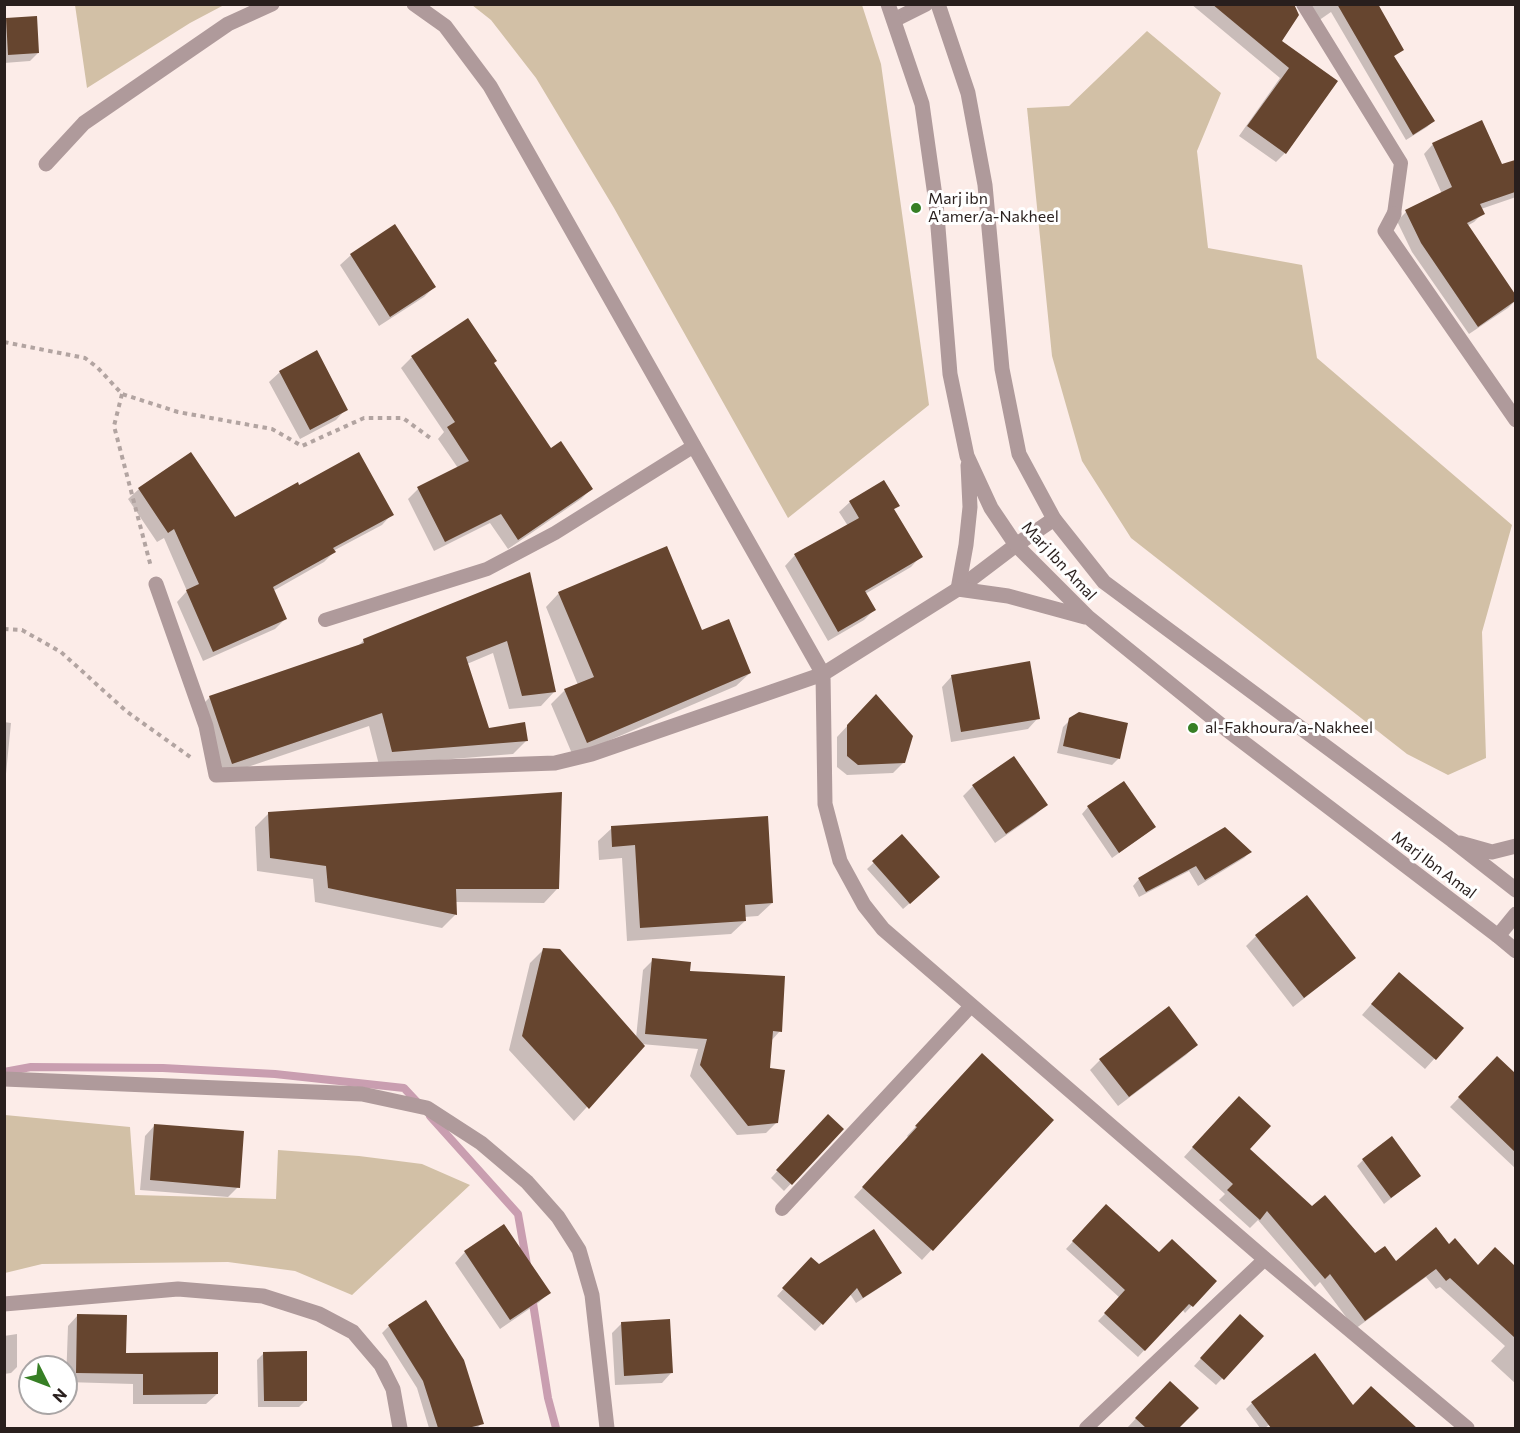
<!DOCTYPE html>
<style>
body{margin:0}
#map{position:relative;width:1520px;height:1433px;overflow:hidden;background:#fcece8;font-family:Commissioner,sans-serif}
canvas{display:block}
.frame{position:absolute;inset:0;border:6px solid #291f1d;pointer-events:none}
.north{position:absolute;left:18px;top:1355px;width:60px;height:60px;box-sizing:border-box;background:#fff;border:2px solid #a9a5a5;border-radius:50%;rotate:132deg;font-size:16px;font-weight:700;line-height:24px;text-align:center;color:#291f1d}
.north::after{content:'';display:block;margin:auto;width:21px;height:27px;background:#377f25;clip-path:polygon(50% 0,100% 100%,50% 72%,0 100%)}
</style>
<div id="map">
<canvas width="1520" height="1433"></canvas>
<div class="frame"></div>
<div class="north">N</div>
</div>
<script>
const c = document.querySelector('canvas').getContext('2d');
c.lineJoin = 'round';
function paint(path, color) { c.fillStyle = color; c.fill(path, 'evenodd'); }
function stroke(path, color, width, dash) { c.strokeStyle = color; c.lineWidth = width; c.lineCap = dash ? 'butt' : 'round'; c.setLineDash(dash || []); c.stroke(path); }
function write(font, color, halo, rows, align = 'center') {
  c.font = font + ' Commissioner,sans-serif'; c.lineWidth = 6; c.setLineDash([]); c.textBaseline = 'middle'; c.strokeStyle = halo; c.fillStyle = color; for (const [text, x, y, turn = 0] of rows) {
    c.save(); c.translate(x, y); c.rotate((+turn || 0) * Math.PI / 180); c.textAlign = isNaN(turn) ? turn : align; if (halo) c.strokeText(text, 0, 0); c.fillText(text, 0, 0); c.restore();
  }
}
paint(new Path2D(`
 M75,5v-1l149,1 -34,18 -103,65z
 M472,5h390l19,59 48,341 -141,113 -174,-310 -78,-130 -45,-58z
 M1147,31l74,62 -24,58 11,97 94,17 15,93 195,167 -30,107 4,126 -38,17 -41,-21 -276,-216 -49,-77 -30,-105 -25,-248 42,-2z
 M5,1115l125,12 5,68 141,4 2,-49 81,6 63,8 48,21 -118,110 -57,-24 -67,-9 -186,2 -37,9z`), '#d2c0a6');
paint(new Path2D(`
 M1191,4h90l-1,38 56,40 -51,71 -9,9 -37,-26 41,-58z
 M1303,4h73l26,45 -9,8 40,64 -6,6 -21,13 -75,-128 -16,11z
 M36,17l2,36 -8,8 -26,2v-43z
 M1433,144l68,22 15,-5v36l-35,12 2,4 -9,9 -7,4 49,71v3l-8,8 -39,26 -57,-82 -15,-31 9,-9 36,-18 -18,-40z
 M395,226l39,61 -10,10 -45,29 -39,-61 11,-10z
 M467,320l26,43 58,87 40,39 -10,10 -73,50 -18,-26 -56,28 -26,-52 10,-10 40,-21 -20,-29 6,-7 -43,-64 10,-10z
 M280,372l66,37 -10,11 -36,19 -31,-57z
 M299,487l93,27 -10,11 -49,26 1,1 -10,10 -51,29 12,28 -10,10 -72,32 -26,-59 10,-11 -23,-53 -7,4 -29,-43 11,-10 96,30z
 M850,502l48,4 -5,4 28,46 -10,11 -46,27 9,16 -10,10 -36,21 -43,-75 10,-11 53,-29 -9,-14z
 M529,574l25,118 -13,14 -32,3 -16,-56 -26,11 21,66 38,11 -13,13 -134,11 -10,-39 -151,51 -22,-66 14,-14 146,-49 8,-8z
 M559,593l143,39 48,41 -14,13 -163,70 -22,-52 14,-14 13,-5 -32,-78z
 M952,676l86,42 -10,11 -77,13 -9,-55z
 M866,706l38,56 -11,11 -46,2 -10,-8v-30z
 M1070,720l49,38 -7,7 -55,-12 6,-26z
 M4,722l7,1 -7,71z
 M973,786l73,19 -11,10 -40,28 -32,-47z
 M1088,807l66,20 -7,6 -35,25 -30,-44z
 M269,813l288,76 -13,14 -89,-1 1,12 -14,14 -127,-26 -2,-23 -56,-8 -2,-44z
 M612,828l160,75 -14,13 -14,1 1,4 -14,13 -104,7 -5,-83 -23,2 -1,-19z
 M902,836l30,48 -29,25 -36,-40z
 M1250,852l-6,6 -46,28 -9,-15 -50,26 -6,-11 6,-7z
 M1306,897l48,61 -11,10 -50,39 -47,-61 10,-10z
 M544,949l92,89 7,-68 10,-10 127,71 -9,10 -2,29 8,52 -11,11 -29,2 -47,-59 8,-27 -57,-5 2,2 -69,75 -65,-71 21,-87z
 M1389,984l73,44 -37,41 -63,-54z
 M1196,1045l-10,10 -68,51 -28,-36 10,-10z
 M1497,1058l19,17v94l-66,-62z
 M973,1065l79,55 -130,140 -68,-63 55,-59 -2,-2z
 M1229,1107l18,42 65,59 63,47 21,8 53,-17 29,21 17,-18 21,19v116l-25,-23 14,-15 -65,-59 -4,2 -10,-12 -71,52 -35,-47 -5,5 -57,-67 -8,8 -31,-28 6,-6 -41,-37z
 M822,1122l20,7 -58,62 -13,-13z
 M155,1125l83,62 -10,10 -88,-7 5,-54z
 M1363,1160l56,16 -35,28 -27,-38z
 M1100,1212l59,42 56,27 -30,32 -3,-4 -44,48 -40,-36 22,-23 -54,-49z
 M465,1252l84,41 -11,10 -38,26 -45,-66z
 M804,1266h14l82,6 -7,7 -37,24 -6,-9 -35,37 -38,-35z
 M426,1302l56,121 -5,5h-48l-12,-40 -35,-55 7,-7z
 M78,1315l47,40 92,39 -11,10h-73v-20l-67,-2 2,-56z
 M1234,1322l28,14 -46,49 -22,-19z
 M622,1323l50,49 -10,11 -47,2 -3,-52z
 M17,1334v33l-6,6 -7,1v-38z
 M264,1353l42,47 -7,7h-41l-1,-47z
 M1324,1383l-59,45h-5l-14,-19 6,-6z
 M1371,1388l44,40h-102l22,-23 18,2z
 M1157,1396l39,12 -19,20h-50z`), '#0003');
stroke(new Path2D(`
 M4,1072l27,-5 132,1 112,6 129,14 14,15
 M430,1116l88,98 9,51
 M532,1297l16,101 8,30`), '#c99eb0', 8);
paint(new Path2D(`
 M1212,4h82l5,11 -17,26 56,40 -52,73 -39,-28 42,-58z
 M1337,4h41l26,46 -10,6 41,65 -22,14z
 M37,16l2,37 -31,2 -2,-37z
 M1482,120l20,44 13,-4v32l-35,12 5,10 -18,9 48,71v7l-37,26 -57,-84 -16,-33 47,-23 -20,-44z
 M395,224l41,63 -46,30 -40,-63z
 M468,318l29,43 -3,2 57,85 10,-7 32,48 -75,51 -17,-26 -56,28 -28,-55 52,-26 -22,-34 8,-5 -44,-66z
 M317,350l31,60 -38,20 -31,-59z
 M191,452l44,65 63,-35 1,3 60,-33 35,63 -61,33 3,4 -63,35 14,32 -74,33 -27,-62 13,-6 -25,-55 -6,4 -30,-45z
 M884,480l16,26 -6,3 29,48 -58,34 11,19 -38,22 -44,-78 65,-36 -10,-17z
 M667,546l35,84 27,-11 22,54 -164,70 -23,-54 30,-12 -36,-85z
 M530,572l26,120 -34,4 -15,-55 -41,16 23,71 36,-6 3,19 -136,11 -10,-39 -150,51 -23,-68 155,-53 -1,-4z
 M1030,661l10,58 -79,13 -10,-57z
 M876,694l37,42 -8,27 -47,2 -11,-9v-31z
 M1079,712l49,11 -8,36 -57,-13 6,-28z
 M1014,756l34,49 -42,29 -34,-49z
 M1124,781l32,46 -37,26 -32,-47z
 M562,792l-3,97h-103l1,26 -129,-27 -2,-22 -56,-8 -2,-46z
 M768,816l5,87 -28,2 1,16 -106,7 -5,-83 -23,2 -1,-21z
 M1225,827l27,25 -47,28 -9,-14 -50,26 -8,-14z
 M902,834l38,43 -30,27 -38,-43z
 M1307,895l49,63 -52,40 -49,-63z
 M543,948l17,1 85,97 -56,63 -67,-73z
 M652,958l39,4 -1,9 95,5 -3,56 -9,-1 -3,37 15,2 -7,53 -30,3 -48,-61 7,-26 -62,-5z
 M1399,972l65,56 -28,32 -65,-56z
 M1169,1006l29,39 -69,52 -30,-38z
 M982,1053l72,67 -121,131 -71,-64 55,-60 -2,-1z
 M1497,1056l18,17v79l-57,-55z
 M1239,1096l32,30 -21,23 62,57 13,-11 50,58 10,-7 11,15 40,-34 13,17 6,-6 23,27 17,-18 20,19v72l-65,-60 -4,3 -10,-12 -71,52 -35,-47 -5,5 -58,-68 -7,9 -33,-30 6,-6 -41,-37z
 M828,1114l16,15 -52,56 -16,-15z
 M154,1124l90,7 -4,57 -90,-8z
 M1392,1136l29,40 -30,22 -29,-39z
 M1106,1204l53,48 13,-13 45,42 -24,26 -4,-3 -44,47 -41,-38 21,-23 -53,-49z
 M504,1224l47,69 -41,27 -46,-69z
 M874,1229l28,44 -39,25 -6,-10 -34,37 -41,-37 29,-31 8,7z
 M426,1300l38,60 20,64 -16,4h-30l-15,-47 -35,-56z
 M77,1314l50,1 -1,38 92,-1v42l-75,1v-21l-67,-1z
 M1240,1314l24,22 -40,44 -24,-22z
 M670,1319l3,54 -49,3 -3,-54z
 M307,1351v50h-43l-1,-49z
 M1315,1353l38,52 18,-19 46,42h-146l-20,-26z
 M1170,1381l29,27 -20,20h-33l-11,-10z`), '#66452f');
stroke(new Path2D(`
 M4,342l81,16 13,10 24,26 56,18 94,17 30,17 62,-28h39l30,22
 M122,394l-8,32 37,141
 M4,629l18,1 39,22 65,59 67,48`), '#b2a4a1', 4, [4.5, 4.5]);
stroke(new Path2D(`
 M1303,4l98,159 -7,51
 M325,620l162,-51 68,-36 139,-87
 M782,1209l189,-203
 M1086,1428l179,-169`), '#af9a9b', 14);
stroke(new Path2D(`
 M414,4l31,22 45,60 333,588 2,130 15,57 24,44 19,24 382,330 202,169
 M894,20l32,-16
 M46,164l38,-41 144,-99 44,-20
 M1394,214l-9,17 131,189
 M156,584l50,142 10,49 339,-12 37,-9 231,-80 135,-85 58,-44 38,-26
 M1498,936l18,-22
 M4,1079l358,15 65,14 54,35 46,39 31,35 21,33 13,45 15,133
 M4,1304l174,-15 85,7 56,18 34,18 28,33 12,24 7,39`), '#af9a9b', 15);
stroke(new Path2D(`
 M888,4l34,100 14,99 14,171 17,82 24,52 25,37 72,72 138,112 272,207 18,15
 M938,4l30,89 17,92 17,184 17,85 35,65 50,63 348,258 64,50
 M968,465l2,42 -4,38 -8,44 50,7 77,21
 M1460,843l32,9 24,-6`), '#af9a9b', 15);
for (const [x, y, r, color] of [
 [916,208,6,"#377f25"],
 [1193,728,6,"#377f25"]
]) { const dot = new Path2D(); dot.arc(x, y, r, 0, 2 * Math.PI); c.fillStyle = color; c.fill(dot); stroke(dot, '#fff', 2); }
write('16px', '#291f1d', '#fff', [
 ["Marj ibn",928,199],
 ["A'amer/a-Nakheel",928,217],
 ["al-Fakhoura/a-Nakheel",1205,728]
], 'left');
write('16px', '#291f1d', '#fff', [
 ["Marj Ibn Amal",1059,561,47],
 ["Marj Ibn Amal",1434,865,37]
]);
</script>
